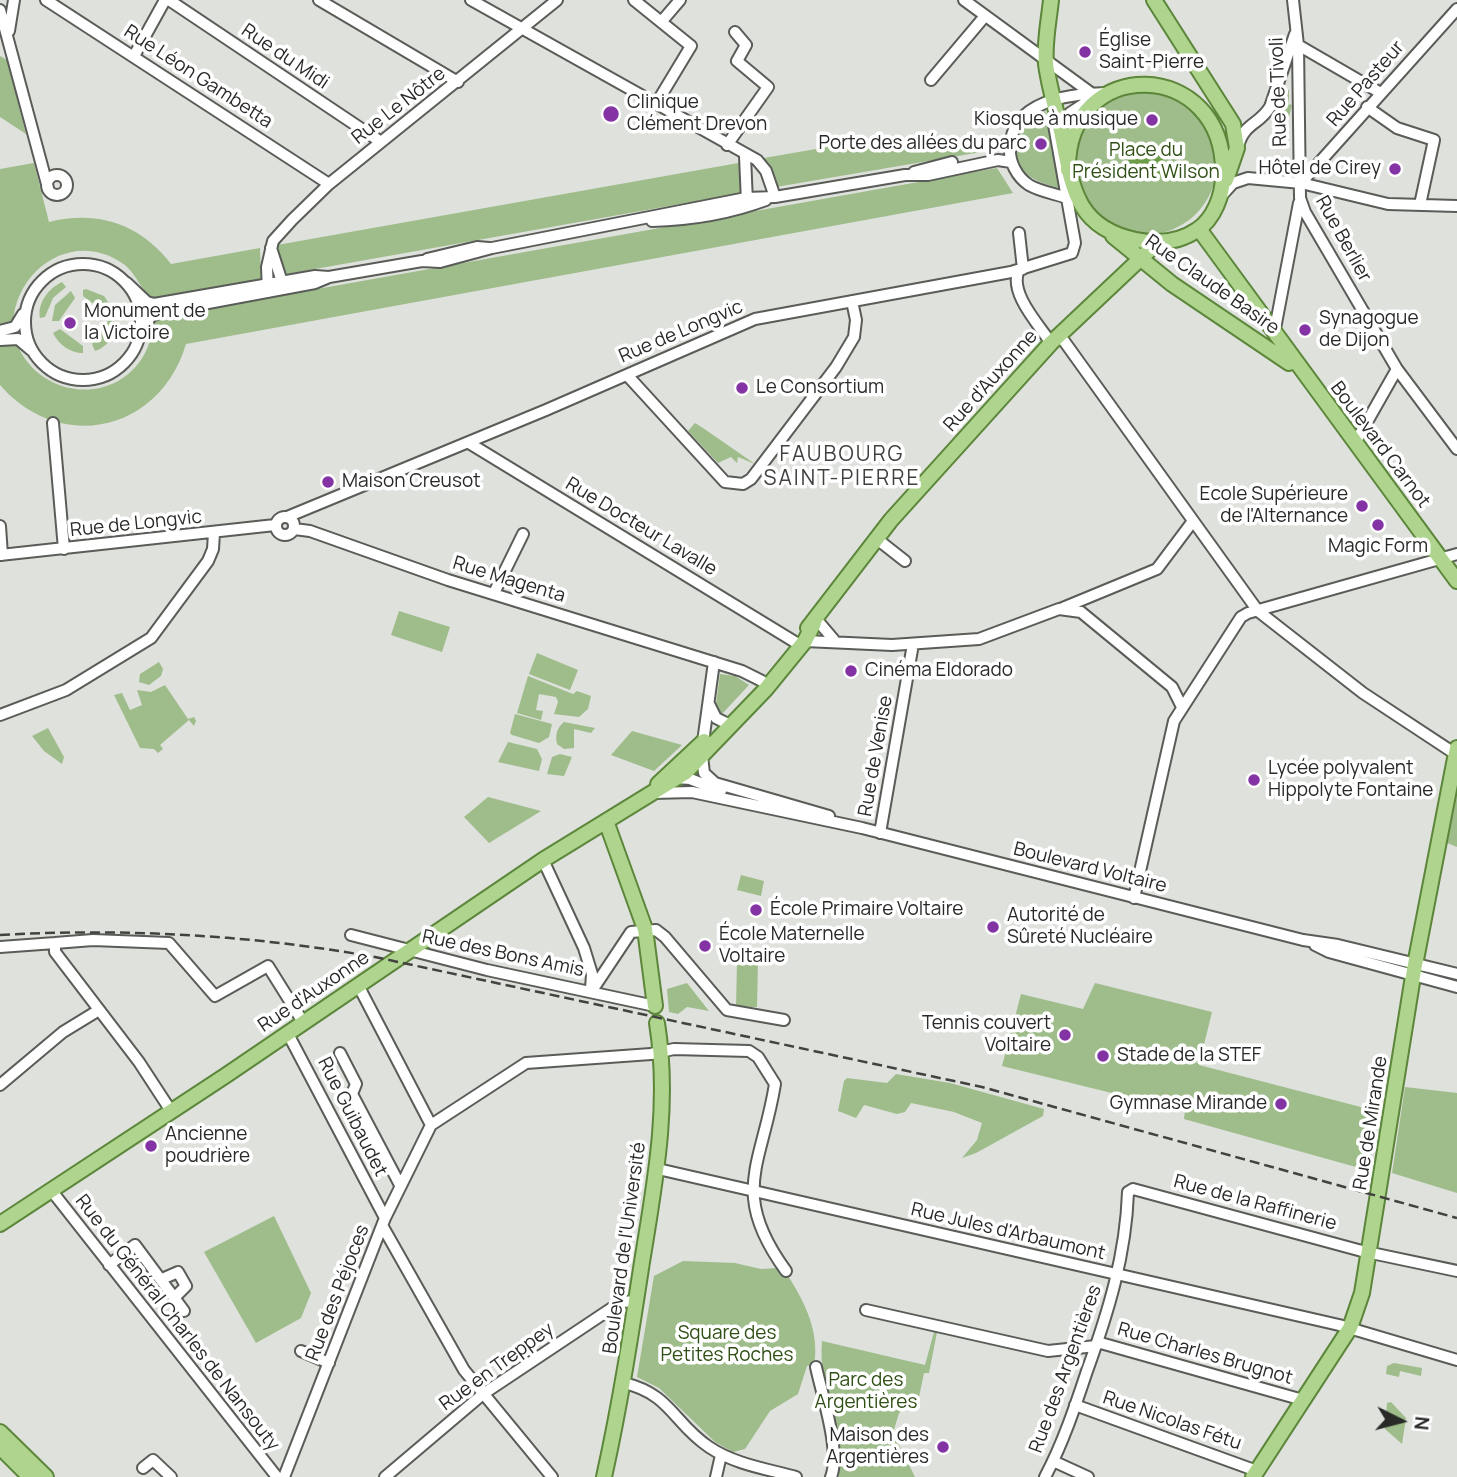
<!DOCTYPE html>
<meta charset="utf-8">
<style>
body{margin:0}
#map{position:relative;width:1457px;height:1477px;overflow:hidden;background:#dee1dc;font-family:Manrope,sans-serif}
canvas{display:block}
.north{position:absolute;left:1366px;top:1386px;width:70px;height:70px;-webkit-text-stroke:5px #fff;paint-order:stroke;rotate:96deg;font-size:19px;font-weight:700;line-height:28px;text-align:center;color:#292a28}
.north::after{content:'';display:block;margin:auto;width:24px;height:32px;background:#292a28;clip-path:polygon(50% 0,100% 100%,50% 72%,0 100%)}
</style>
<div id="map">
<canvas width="1457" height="1477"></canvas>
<div class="north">N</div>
</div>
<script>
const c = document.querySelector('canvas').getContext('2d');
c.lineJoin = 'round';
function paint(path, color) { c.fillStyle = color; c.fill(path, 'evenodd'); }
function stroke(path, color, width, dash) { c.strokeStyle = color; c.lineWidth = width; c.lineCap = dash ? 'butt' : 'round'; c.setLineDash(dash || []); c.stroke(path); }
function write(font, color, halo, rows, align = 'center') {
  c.font = font + ' Manrope,sans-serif'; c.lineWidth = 7; c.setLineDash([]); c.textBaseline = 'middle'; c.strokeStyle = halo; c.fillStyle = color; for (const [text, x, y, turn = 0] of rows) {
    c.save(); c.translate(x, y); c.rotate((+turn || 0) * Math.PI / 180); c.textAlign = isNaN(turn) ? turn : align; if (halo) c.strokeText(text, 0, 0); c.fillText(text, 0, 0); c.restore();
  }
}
paint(new Path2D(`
 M0,56l7,4 19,74 -26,-17z
 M1282,90h7v14l3,1 -3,12h-15z
 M1073 163a72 72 0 1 1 144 0a72 72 0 1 1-144 0Z
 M1046,111l14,75 -1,2c-11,-3 -22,-6 -31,-13 -27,-21 -7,-54 18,-64z
 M996,134l-3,16 -217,37 -12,-29 133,-23 2,14z
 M744,162l-2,31 -455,81 -11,-24 1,-5z
 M34,163l15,59c49,-12 91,2 122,42l89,-16 1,32 -109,19c-11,-8 -16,-27 -30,-36 -49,-33 -106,6 -109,60l-13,3v-157z
 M997,168l16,25 -827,151c-26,88 -126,110 -186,41v-40l17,-1c22,54 97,63 127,11 7,-12 7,-24 10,-37z
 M62,282l4,5 -13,11 -8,19 -5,1c-3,-15 9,-30 22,-36z
 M86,289l18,7 9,14 -7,3 -23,-17v-6z
 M71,291l4,7 -16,23h-7l3,-16z
 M108,321h8c-1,14 -8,26 -21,30l-3,-7z
 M60,329l23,17v7c-13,0 -24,-8 -30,-20z
 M695,423l8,5 52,36 -17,-7 -1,6 -6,-6 -13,6 -30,-32z
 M399,611l51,16 -8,25 -51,-17z
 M537,653l41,17 -8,20 -41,-16z
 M159,662l4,7 -2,7 -12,9 -10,-3 1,-8z
 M720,674l15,2 14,9 -27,29 -7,-3z
 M528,676l45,18 4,-3 14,5 -3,13 -9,8 -25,-3 4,-12 -2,-5 -17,-3 -3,16 7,1 -2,9 -24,-7z
 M165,685l23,34 6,-2 2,4 -2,5 -5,-6 -29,25 3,4 -5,4 -4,-4 -14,-1 -26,-53 8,-2 8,17 12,-5 -5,-15 14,2z
 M515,714l37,10 -3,13 -10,6 -27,-8 -2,-2z
 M564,722l31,6 -4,5 -17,-4v19l-10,1 -7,-5c-2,-10 0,-16 7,-22z
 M48,728l16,29 -2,7 -18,-13 -12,-15z
 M632,731l50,14 -28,26 -43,-16z
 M508,742l29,7 5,10 -3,12 -41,-9z
 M560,754l12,3 -8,19 -17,-2 5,-17z
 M1457,789v58l-12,-5z
 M488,797l53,14 -52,32 -25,-26z
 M741,875l23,6 -3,15 -24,-6z
 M737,962l21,1 -1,44h-21z
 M687,983l22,28 -22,-4 -9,7 -9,-2 -2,-23z
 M1095,983l117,29 -13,53 181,47 -10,53 -5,-1 -2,5 -179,-50 1,-8 -183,-45 19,-72 62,15z
 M896,1074l54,9 94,26 -1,7 -67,37 -14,5 15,-18 5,-17 -28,-11 -43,-9 -6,9 -8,2 -33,-9 -8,13 -18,-7 6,-30 3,-3 40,5z
 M1405,1087l52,6v100l-65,-20z
 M274,1216l37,77 -10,25 -45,25 -52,-91z
 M683,1261l52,2 26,6 17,-1 2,7 8,1c17,26 32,57 26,89l-7,1 -9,28 -28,17 -25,38 -12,3 -18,-10 -56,-54 -22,-11 17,-101z
 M934,1332h3l-8,41h-5l-5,24 -20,16 -6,20 22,44h-76c2,-46 -21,-90 -17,-136l103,24z
 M1394,1363l28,5 -1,8 -21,-5 -1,6 -13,-3 1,-8z
 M1391,1402l15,16 -4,26 -17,-15 2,-26z`), '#9fbc8b');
paint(new Path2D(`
 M1128 162a18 18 0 1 1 36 0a18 18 0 1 1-36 0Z`), '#6e9d4a');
const minor = new Path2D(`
 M46,0l283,184
 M169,0l212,142
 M319,0l139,82
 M471,0l286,160 9,11 9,26
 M634,0l57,46 -35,58
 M964,0l127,93
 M1293,0l5,45 2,153 5,14 92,157 60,80
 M0,10l48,178
 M662,21l18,-21
 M9,31l5,-31
 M1298,45l81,47
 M134,56l31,-56
 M931,80l54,-64
 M1367,107l30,21 37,12 -13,60
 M1059,132l11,-19 26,-17
 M727,145l41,-58 -31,-26 9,-16 -11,-13
 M1238,146c7,-24 20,-20 32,-39l25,-73
 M745,156l2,46
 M914,172l38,-10
 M47 185a10 10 0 1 1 20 0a10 10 0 1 1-20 0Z
 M1301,183l156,-174
 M1222,195l11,-12 15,-5 53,5 87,21 69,2
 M1070,199c-13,-5 -29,-7 -41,-14 -12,-8 -20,-23 -19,-37 2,-47 57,-54 96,-55
 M652,221c37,-1 79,-8 114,-21
 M1019,233l4,36
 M271,248l12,37
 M427,259l50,-12 12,1
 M25 322a58 58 0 1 1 116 0a58 58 0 1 1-116 0Z
 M1019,270c-11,22 20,55 32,73
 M127,283l20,19 7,2 161,-28 14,1 93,-16 18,1 52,-14 254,-50 29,-1 130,-22h23l70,-15 13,2
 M268,292l-1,-25 6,-26 19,-21 37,-36 228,-184
 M0,331l15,-4 8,-13
 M143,331l7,-14 10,-5 155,-29 12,-5
 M1274,334l25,-131
 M1057,337l7,4 194,270 105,82 94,62
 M0,340l18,-1 13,11
 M627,375l98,107 18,2 8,-5 85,-112 18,-30 2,-17 -4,-19
 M53,423l11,126
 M469,443l326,199
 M1355,443l42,-74
 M276 526a9 9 0 1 1 18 0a9 9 0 1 1-18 0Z
 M287,517l259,-107 209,-91 256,-47 61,-19 3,-10 -21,-118
 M0,526l2,29
 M294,529l16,2 138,49 294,91 20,10
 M877,539l28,22
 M0,555l275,-30
 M494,593l29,-59
 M1060,609l97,-40 36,-48
 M817,620l17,20
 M805,641l87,4 87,-6 80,-30 22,3 91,75 9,18
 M709,704l7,14 16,8
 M0,715l66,-25 85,-52 57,-77 5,-12 1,-16
 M703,742l11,-80
 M702,756l2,17 11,10 114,33
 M677,778l13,1 31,12
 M653,793l39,-1 170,36 441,112 35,5 119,29
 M880,833l33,-189
 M543,860l41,88 8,26 -1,15
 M1134,898l40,-177 67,-104 7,-4 209,-59
 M351,935l136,35 168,36
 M55,943l38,-3 76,3 46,53 53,-30 35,56
 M1315,945l14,7 128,35
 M0,947l55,-4v9l84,110 32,49
 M358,985l73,140
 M591,992l40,-60 25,-2 9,7 62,73 57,10
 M287,1032l98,186
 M340,1053l16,31 -4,10 48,91
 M0,1085l63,-53 36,-22
 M431,1125l95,-62 125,-9 23,-5 75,2 9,6 17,27c-13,81 -46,109 11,187
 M658,1169l681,156 118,35
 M51,1190l226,287
 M383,1227l81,143 88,107
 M109,1265l26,-20 49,66
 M162,1279l16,-7 8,14 -10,10
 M866,1310l182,41 48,-5
 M1097,1342l206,58
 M301,1351l28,12
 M816,1367c6,28 25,85 15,110
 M624,1383c47,11 50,41 85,64 25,17 58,22 87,30
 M1075,1405l182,66
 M1053,1461l35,16
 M143,1468l10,-8 18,17
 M284,1477l101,-259 46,-93
 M385,1477l98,-83 138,-92 16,-1
 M716,1477l5,-22
 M1045,1477c18,-34 30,-70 42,-106 21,-58 39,-116 41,-179l5,-3 229,62 95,20`);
const major = new Path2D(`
 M1051,0c-2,20 -7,43 -5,64 3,23 10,45 15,67 11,52 12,96 75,109 21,4 42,3 61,-10 17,-11 26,-35 26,-55 3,-118 -157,-121 -155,-5
 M1154,0l79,124 4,24 -11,32
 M1199,229l258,352
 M1113,236l59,48 117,79
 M808,628l83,-108 160,-177 106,-100
 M658,784l46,-43
 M606,821l39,108 10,77
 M0,1224l225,-148 318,-216 143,-88 79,-82 40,-49 9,-18
 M0,1432l46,45
 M0,1447l30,30
 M604,1477c16,-72 27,-143 38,-215 13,-80 28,-158 15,-239
 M1253,1477l97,-149 12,-35 52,-323 43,-222`);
stroke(minor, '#5a5c58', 14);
stroke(major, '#5c863a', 18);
stroke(minor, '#fff', 10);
stroke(major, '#aed48e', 14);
stroke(new Path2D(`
 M0,935c127,-7 251,0 375,22l607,130 475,131`), '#424340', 2.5, [10, 5]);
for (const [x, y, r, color] of [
 [1085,52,7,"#8333a3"],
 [611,114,9,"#8333a3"],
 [1152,120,7,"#8333a3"],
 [1041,144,7,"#8333a3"],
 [1395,169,7,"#8333a3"],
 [70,323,7,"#8333a3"],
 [1305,330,7,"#8333a3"],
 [742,388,7,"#8333a3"],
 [328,482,7,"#8333a3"],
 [1362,506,7,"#8333a3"],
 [1378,525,7,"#8333a3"],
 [851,671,7,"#8333a3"],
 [1254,780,7,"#8333a3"],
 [756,910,7,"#8333a3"],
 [993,927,7,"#8333a3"],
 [705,946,7,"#8333a3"],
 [1065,1035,7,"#8333a3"],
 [1103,1056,7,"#8333a3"],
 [1281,1104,7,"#8333a3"],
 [151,1146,7,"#8333a3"],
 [943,1447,7,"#8333a3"]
]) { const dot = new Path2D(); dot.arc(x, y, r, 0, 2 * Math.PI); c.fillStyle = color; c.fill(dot); stroke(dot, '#fff', 2.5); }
write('19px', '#292a28', '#fff', [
 ["Église",1099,41],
 ["Saint-Pierre",1099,63],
 ["Clinique",627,103],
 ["Clément Drevon",627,125],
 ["Kiosque à musique",1138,120,"right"],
 ["Porte des allées du parc",1027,144,"right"],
 ["Hôtel de Cirey",1381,169,"right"],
 ["Monument de",84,312],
 ["la Victoire",84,334],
 ["Synagogue",1319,319],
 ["de Dijon",1319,341],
 ["Le Consortium",756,388],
 ["Maison Creusot",342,482],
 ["Ecole Supérieure",1348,495,"right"],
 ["de l'Alternance",1348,517,"right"],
 ["Magic Form",1378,547,"center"],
 ["Cinéma Eldorado",865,671],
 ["Lycée polyvalent",1268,769],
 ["Hippolyte Fontaine",1268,791],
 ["École Primaire Voltaire",770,910],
 ["Autorité de",1007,916],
 ["Sûreté Nucléaire",1007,938],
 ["École Maternelle",719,935],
 ["Voltaire",719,957],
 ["Tennis couvert",1051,1024,"right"],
 ["Voltaire",1051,1046,"right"],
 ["Stade de la STEF",1117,1056],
 ["Gymnase Mirande",1267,1104,"right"],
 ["Ancienne",165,1135],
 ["poudrière",165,1157],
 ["Maison des",929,1436,"right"],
 ["Argentières",929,1458,"right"]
], 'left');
write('19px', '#292a28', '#fff', [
 ["Rue du Midi",285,57,34],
 ["Rue Léon Gambetta",198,77,33],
 ["Rue Pasteur",1366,84,-49],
 ["Rue de Tivoli",1279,92,-92],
 ["Rue Le Nôtre",399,106,-38],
 ["Rue Berlier",1343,239,61],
 ["Rue Claude Basire",1212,285,35],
 ["Rue de Longvic",681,332,-23],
 ["Rue d'Auxonne",991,381,-48],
 ["Boulevard Carnot",1380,445,53],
 ["Rue de Longvic",136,524,-6],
 ["Rue Docteur Lavalle",641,527,31],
 ["Rue Magenta",509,580,17],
 ["Rue de Venise",876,756,-80],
 ["Boulevard Voltaire",1090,868,14],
 ["Rue des Bons Amis",503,954,12],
 ["Rue d'Auxonne",314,992,-34],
 ["Rue Guibaudet",352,1117,63],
 ["Rue de Mirande",1371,1123,-81],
 ["Rue de la Raffinerie",1255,1203,15],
 ["Rue Jules d'Arbaumont",1008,1232,13],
 ["Boulevard de l'Université",625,1248,-82],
 ["Rue des Péjoces",338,1293,-69],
 ["Rue du Général Charles de Nansouty",177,1323,52],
 ["Rue Charles Brugnot",1205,1354,16],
 ["Rue en Treppey",497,1367,-36],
 ["Rue des Argentières",1066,1369,-70],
 ["Rue Nicolas Fétu",1172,1421,19]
]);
write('19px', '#2f4f14', '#fff', [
 ["Place du",1146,151],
 ["Président Wilson",1146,173],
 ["Square des",727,1334],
 ["Petites Roches",727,1356],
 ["Parc des",866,1381],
 ["Argentières",866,1403]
]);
c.letterSpacing = '2px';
write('21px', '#3f413e', '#fff', [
 ["FAUBOURG",842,455],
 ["SAINT-PIERRE",842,479]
]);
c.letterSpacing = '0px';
</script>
